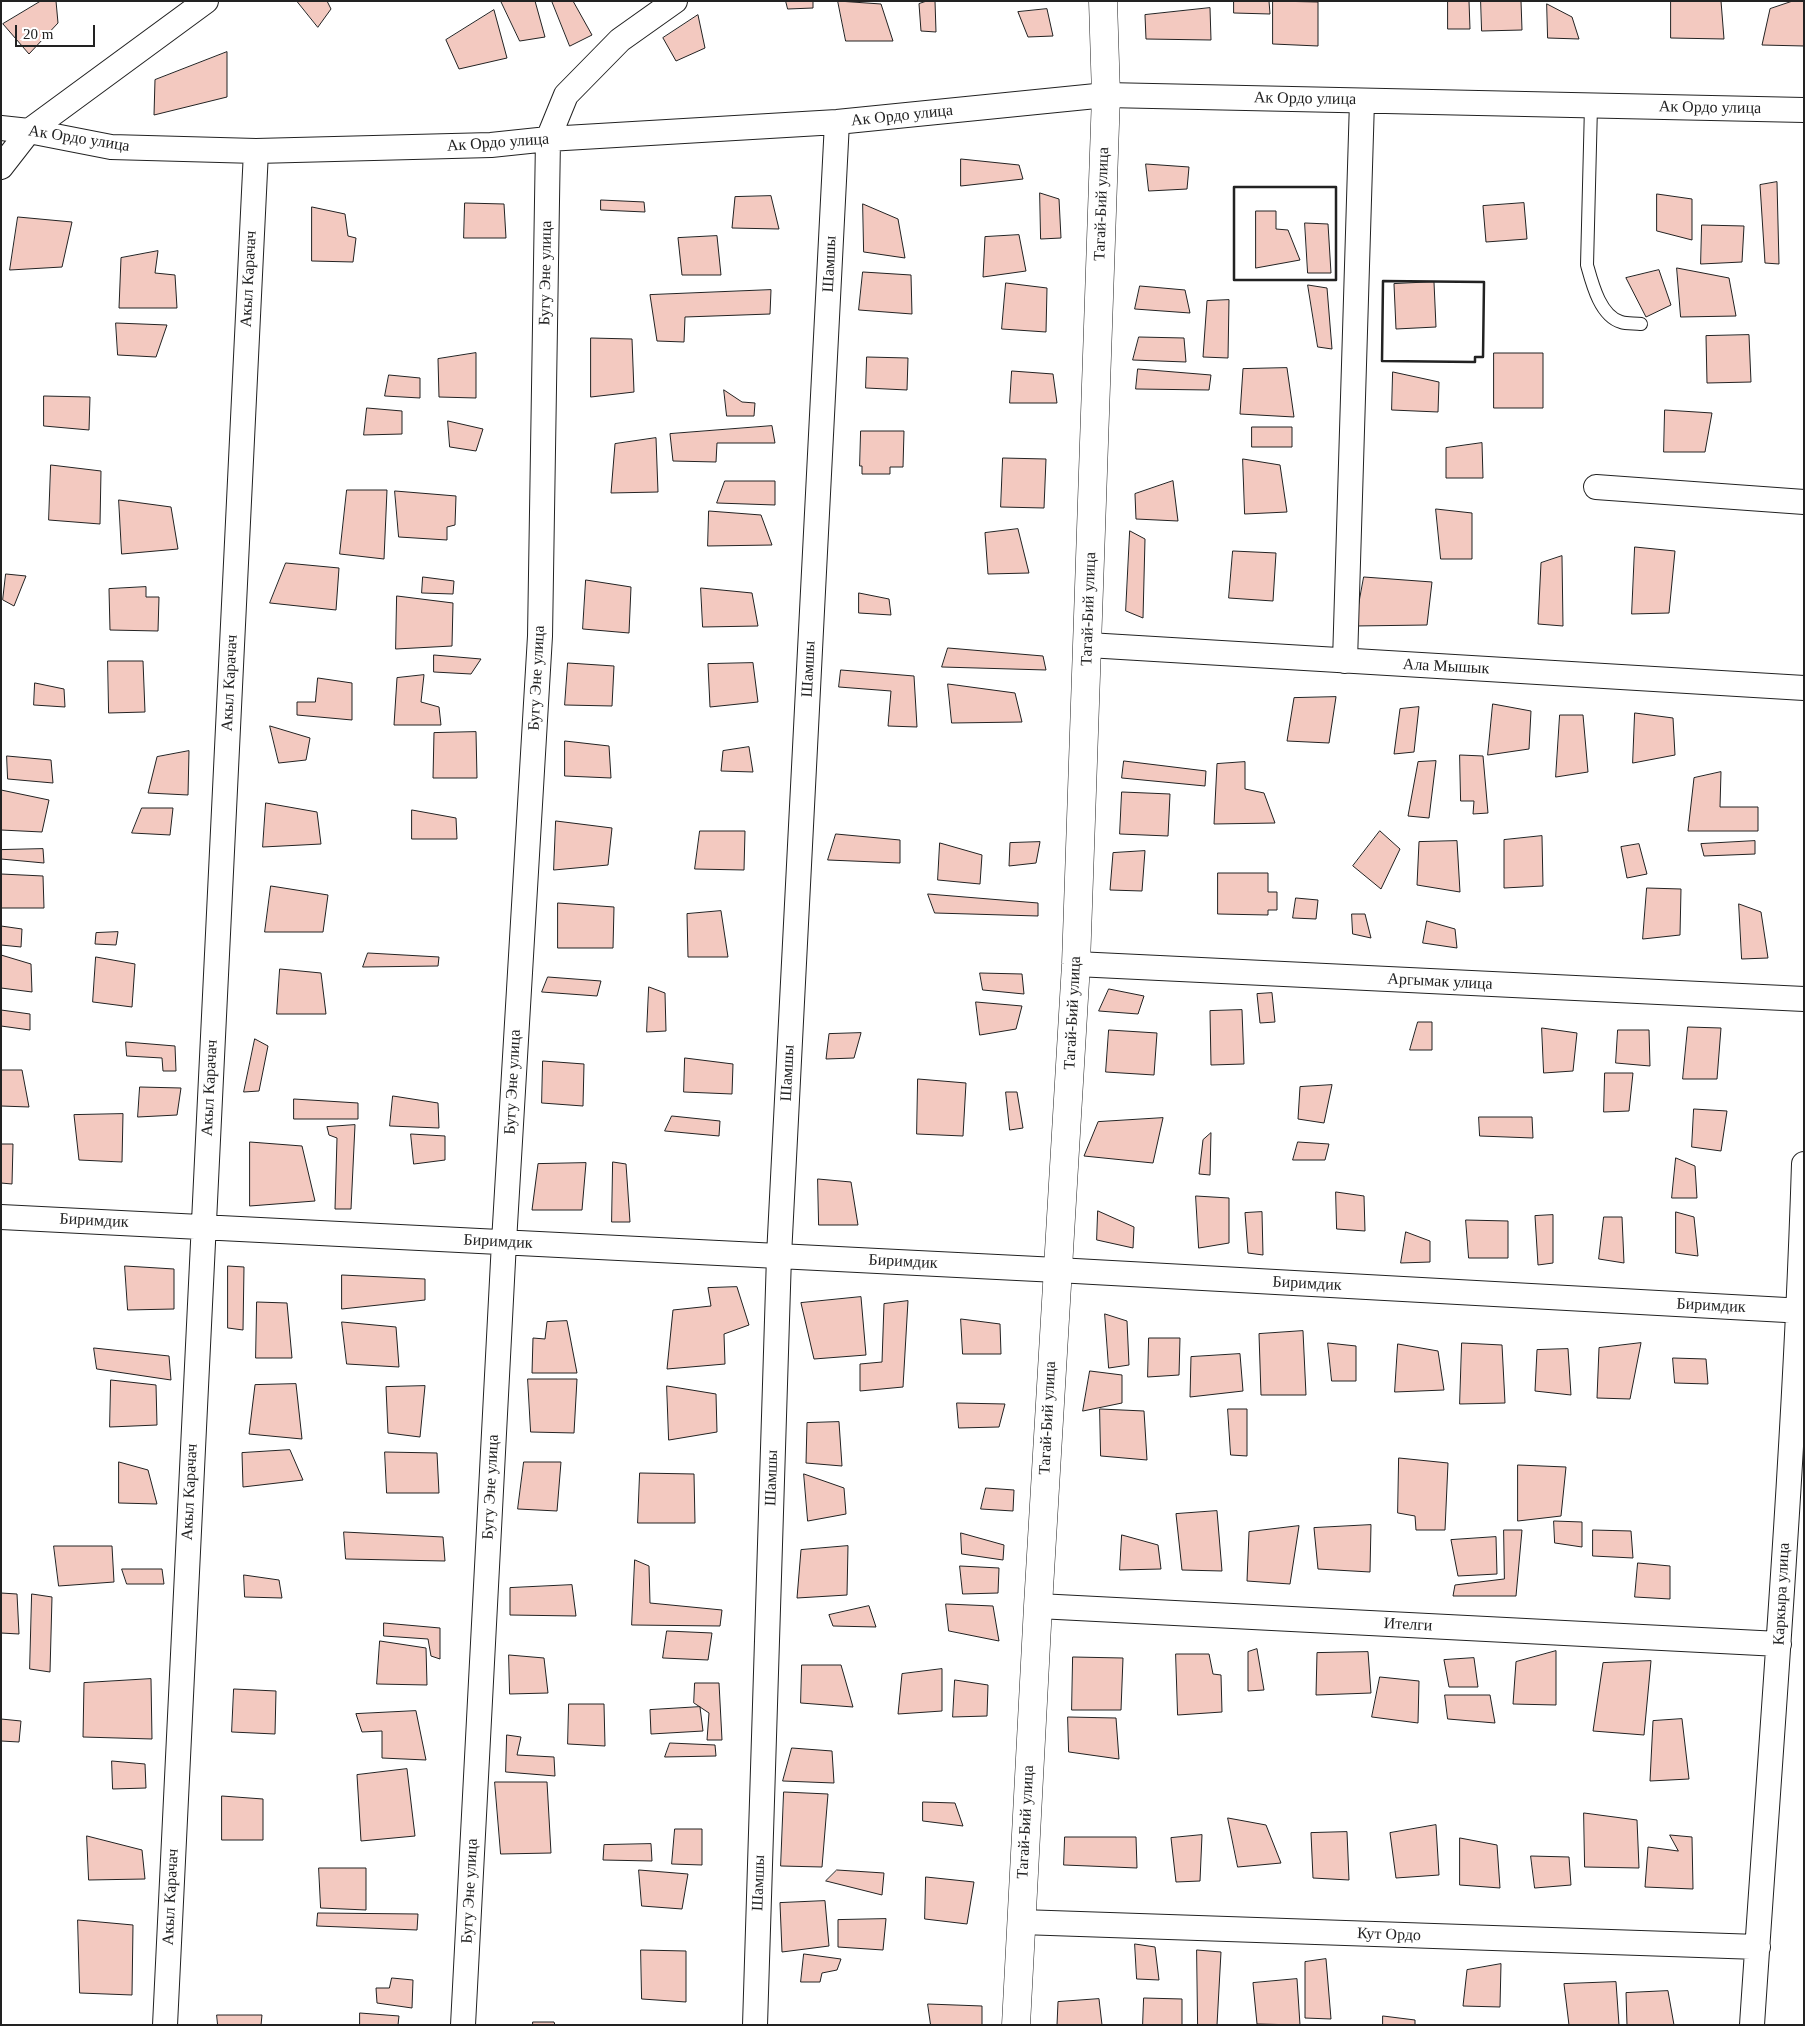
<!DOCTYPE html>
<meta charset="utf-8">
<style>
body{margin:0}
#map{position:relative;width:1805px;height:2026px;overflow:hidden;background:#fff;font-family:Georgia,serif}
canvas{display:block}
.frame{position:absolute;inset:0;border:2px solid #222;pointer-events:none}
.scale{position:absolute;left:15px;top:25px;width:80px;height:22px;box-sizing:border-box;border:2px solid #222;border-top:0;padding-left:6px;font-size:15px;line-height:18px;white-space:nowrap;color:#222;-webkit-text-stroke:4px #fff;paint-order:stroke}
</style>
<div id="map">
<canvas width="1805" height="2026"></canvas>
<div class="frame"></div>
<div class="scale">20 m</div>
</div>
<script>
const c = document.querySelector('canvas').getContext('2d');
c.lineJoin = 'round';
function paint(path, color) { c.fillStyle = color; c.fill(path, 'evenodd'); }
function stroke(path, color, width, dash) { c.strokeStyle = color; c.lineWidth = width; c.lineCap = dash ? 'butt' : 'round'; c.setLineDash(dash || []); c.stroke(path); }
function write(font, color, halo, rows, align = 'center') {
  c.font = font + ' Georgia,serif'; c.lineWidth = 4; c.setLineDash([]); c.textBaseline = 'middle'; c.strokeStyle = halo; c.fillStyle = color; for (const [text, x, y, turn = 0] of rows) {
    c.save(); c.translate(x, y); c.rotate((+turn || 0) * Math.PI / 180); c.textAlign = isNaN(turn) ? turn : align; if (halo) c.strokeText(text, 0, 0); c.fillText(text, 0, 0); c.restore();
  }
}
const building = new Path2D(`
 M41,1h15l2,22 -29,31 -26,-30z
 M297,1h30l4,8 -13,18z
 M501,1h34l10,36 -25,4z
 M552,1h21l19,34 -22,11z
 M786,1h27v7l-25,1z
 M838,1l43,3 12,37h-47z
 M927,1h8l1,31 -15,-1 -2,-27z
 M1234,1h35l1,13 -36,-1z
 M1273,1l45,1v44l-45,-2z
 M1448,1h21l1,28h-22z
 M1481,1h40l1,29 -40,1z
 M1671,1h50l3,38 -53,-1z
 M1793,1h11v45l-42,-1 8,-36z
 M1547,4l25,13 7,22 -31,-1z
 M1210,8l1,32 -65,-1 -1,-24z
 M1047,9l6,27 -25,1 -10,-25z
 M494,10l13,48 -48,11 -13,-29z
 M698,15l7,33 -29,13 -13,-23z
 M227,52v45l-73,18 1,-35z
 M961,159l58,6 4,14 -62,7z
 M1146,164l43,3 -2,22 -38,2z
 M1777,182l2,82 -14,-1 -5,-78z
 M1040,193l19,6 2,39 -20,1z
 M1657,194l35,5v41l-35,-9z
 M771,196l8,33 -47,-1 3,-31z
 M601,200l43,2 1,10 -44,-2z
 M465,203l39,1 2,34h-42z
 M1524,203l3,36 -41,3 -3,-36z
 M863,204l35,15 7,39 -41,-6z
 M312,207l33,7 3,22 8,2 -3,24 -41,-1z
 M1256,211h20v18l12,1 12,30 -44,8z
 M18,217l54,5 -10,45 -52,3z
 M1305,223l23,1 3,49h-23z
 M1702,225l42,1 -2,36 -41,2z
 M1019,235l7,36 -43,6 2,-40z
 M717,236l4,39h-39l-4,-37z
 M158,251l-3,22 20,2 2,33h-58l2,-50z
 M1677,268l52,10 7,38 -55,1z
 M1659,270l12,35 -25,12 -20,-39z
 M863,272l48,3 1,39 -53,-4z
 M1434,282l2,45 -40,2 -2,-45z
 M1006,283l41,5 -1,44 -44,-3z
 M1308,285l19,3 5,61 -14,-2z
 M1140,286l45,4 5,23 -55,-4z
 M771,290l-1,24 -85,3 -1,25 -27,-1 -7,-46z
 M1229,300l-1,58 -25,-1 4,-56z
 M116,323l51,2 -11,32 -38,-2z
 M1749,335l2,47 -44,1 -1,-47z
 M1139,337l45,1 2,24 -53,-2z
 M591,338l41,1 2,53 -43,5z
 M476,353v45l-37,-1 -1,-38z
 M1494,353h49v55h-49z
 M867,357l41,1 -1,32 -41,-2z
 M1287,368l7,49 -54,-3 3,-45z
 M1138,369l73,6 -2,15 -73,-1z
 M1012,371l41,3 4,29h-47z
 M1393,372l46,10 -1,30 -46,-2z
 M389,375l31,3v20l-35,-2z
 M724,390l18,12 13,1 -1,13h-27z
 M44,396l46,1 -1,33 -45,-4z
 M367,408l35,3v23l-38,1z
 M1665,410l47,3 -7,39h-41z
 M448,421l35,8 -7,22 -26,-4z
 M772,426l3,17h-58l-1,19 -43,-1 -3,-27z
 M1252,427h40v20h-40z
 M861,431h43l-1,36h-13v7h-28v-8h-2z
 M656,438l2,54 -47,1 4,-49z
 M1482,443l1,35h-37v-30z
 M1003,458l43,1 -2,49 -43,-1z
 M1243,459l37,6 7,47 -42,2z
 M51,465l50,6 -1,53 -51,-4z
 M725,481h50v24l-58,-2z
 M1173,481l5,40 -42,-2 -1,-25z
 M347,490h40l-3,69 -44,-5z
 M395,491l61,5 -1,29 -8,2v13l-48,-3z
 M119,500l52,7 7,42 -56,5z
 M1436,509l36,4v46h-31z
 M709,511l52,4 11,30 -64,1z
 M1018,529l11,44 -41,1 -3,-41z
 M1130,531l15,8 -2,79 -17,-7z
 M1635,547l40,4 -6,62 -37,1z
 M1233,551l43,2 -3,48 -44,-3z
 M1562,556l1,70 -25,-2 3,-61z
 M286,563l53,5 -3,42 -66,-7z
 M6,574l20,2 -12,30 -11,-6z
 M423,577l31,4 -1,13 -31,-1z
 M1364,577l68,5 -5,43 -72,1z
 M586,580l45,7 -2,46 -46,-4z
 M146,587v10h13l-1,34 -48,-1 -1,-41z
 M701,588l51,5 6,33 -55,1z
 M859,593l30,6 2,16 -32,-2z
 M397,596l56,7 -1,43 -56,3z
 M948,648l95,8 3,14 -104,-3z
 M434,655l47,4 -10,15 -37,-2z
 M108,661h35l2,51 -36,1z
 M568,663l46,3 -2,40 -47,-1z
 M753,663l5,39 -48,5 -2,-43z
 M841,670l73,6 3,51 -29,-1 3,-35 -52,-4z
 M424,675l-3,27 18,5 2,18h-47l3,-47z
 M318,678l34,5v37l-55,-5v-13h18z
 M35,683l29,6 1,18 -31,-2z
 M948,684l67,9 7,29 -70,1z
 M1336,697l-7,46 -42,-2 7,-43z
 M1493,704l38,7 -2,38 -41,6z
 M1419,707l-5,45 -20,2 6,-45z
 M1635,713l38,5 2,37 -42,8z
 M1560,715h23l5,57 -32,5z
 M270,726l40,12 -4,22 -27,3z
 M476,732l1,46h-44l1,-45z
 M565,741l44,5 2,32 -46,-2z
 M749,747l4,25 -32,-1 2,-20z
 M189,751l-1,44 -40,-2 9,-36z
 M1460,755l23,1 5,57 -15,1 1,-13h-13z
 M7,756l44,4 2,23 -45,-4z
 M1124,761l82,10 -1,15 -83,-8z
 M1436,761l-7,57 -21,-2 10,-54z
 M1245,762v27l19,4 11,30 -61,1 3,-60z
 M1721,772l-1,35h38v24h-70l6,-53z
 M1,790l48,10 -7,32 -41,-2z
 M1122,792l48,2 -2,42 -48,-2z
 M266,803l51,9 4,32 -58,3z
 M142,808h31l-3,27 -38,-2z
 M412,810l44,8 1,21h-45z
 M556,821l56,7 -4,37 -54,5z
 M700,831h45l-1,39 -49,-1z
 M1380,831l20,18 -19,40 -28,-23z
 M836,834l64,6v23l-72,-3z
 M1542,836l1,50 -39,2v-48z
 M1457,841l3,51 -43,-7 2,-43z
 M1755,841v13l-51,2 -3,-12z
 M1040,842l-4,21 -27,3 1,-23z
 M940,843l42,12 -2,29 -42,-4z
 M1639,844l8,30 -20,4 -6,-31z
 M43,849l1,14 -43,-4v-9z
 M1145,851l-3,40 -32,-1 3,-37z
 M1218,873h50v19h9v18h-9v5l-50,-1z
 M1,874l42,2 1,32h-43z
 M271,886l57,9 -5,37h-58z
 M1647,888l34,1 -1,46 -37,4z
 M928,894l110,9v13l-103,-3z
 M1296,898l22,2 -2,19 -23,-1z
 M558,903l56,4 -1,41h-55z
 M1739,904l22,8 7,46 -26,1z
 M721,911l7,46h-40l-1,-43z
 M1352,914h13l6,24 -18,-4z
 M1427,921l28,8 2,19 -34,-5z
 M1,926l21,3 -1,18 -20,-2z
 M118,932l-2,13 -21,-1 1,-11z
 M368,953l71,4 -1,9 -75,1z
 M1,955l30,9 1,28 -31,-4z
 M96,957l39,7 -3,43 -39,-5z
 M280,969l41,4 5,41h-49z
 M980,973l42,1 2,20 -41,-4z
 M548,977l53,4 -4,15 -55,-4z
 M649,987l16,6 1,38 -19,1z
 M1109,989l35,7 -6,18 -39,-3z
 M1272,993l3,29 -15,1 -3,-29z
 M976,1002l46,4 -6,23 -36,6z
 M1,1010l29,4v16l-29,-4z
 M1242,1010l2,54 -33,1 -1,-54z
 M1418,1022h14v28h-22z
 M1688,1027l33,1 -4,51h-34z
 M1542,1028l35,5 -4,38 -29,2z
 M1109,1030l48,3 -3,42 -48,-3z
 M1618,1030h31l1,36 -34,-3z
 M861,1033l-7,25 -28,1 3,-25z
 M255,1039l13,7 -9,45 -15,1z
 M126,1042l49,4 1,25h-13l-1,-13 -35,-2z
 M685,1058l48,6 -1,30 -48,-2z
 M543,1061l41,3 -1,42 -41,-3z
 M1,1070h21l7,37 -28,-1z
 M1605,1073h28l-4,38 -25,1z
 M918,1079l48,4 -3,53 -46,-2z
 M1332,1085l-8,38 -26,-4 2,-32z
 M140,1087l41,1 -4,27 -39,2z
 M1006,1092h11l6,36 -13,2z
 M393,1096l45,7 1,25 -49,-2z
 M294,1099l64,4v16h-64z
 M1694,1109l33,2 -6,40 -29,-4z
 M123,1114l-1,48 -43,-2 -5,-45z
 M672,1116l48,5 -1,15 -54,-5z
 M1479,1117h53l1,21 -53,-2z
 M1163,1118l-10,45 -69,-7 14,-34z
 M355,1125l-4,84h-16l2,-71 -8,-3 -2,-8z
 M1211,1133l-1,42 -11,-1 4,-34z
 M411,1134l34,2v24l-31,4z
 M250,1142l52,4 13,55 -65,5z
 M1298,1142l31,2 -4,16h-32z
 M1,1144h12l-1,40 -11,-1z
 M1676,1158l19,8 2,32h-25z
 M613,1162l13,2 4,58h-18z
 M586,1163l-4,47h-50l6,-46z
 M818,1179l33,3 7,43h-39z
 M1336,1192l28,4 1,35 -28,-2z
 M1196,1196l33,2v45l-30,5z
 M1098,1211l36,16 -1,21 -36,-8z
 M1262,1212l1,43 -15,-2 -3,-40z
 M1676,1212l18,5 4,39 -22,-3z
 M1553,1215v48l-15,2 -3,-49z
 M1604,1217h18l2,46 -25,-4z
 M1466,1220l42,1v37h-39z
 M1406,1232l24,9v21l-29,1z
 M125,1266l49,3v40l-46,1z
 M228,1266l16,1 -1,63 -15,-2z
 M342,1275l83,4v21l-83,9z
 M737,1287l12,38 -25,9 1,30 -58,5 6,-59 38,-4 -3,-18z
 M861,1297l5,58 -52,4 -13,-56z
 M908,1301l-5,86 -43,4v-27l22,-2 2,-58z
 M257,1302l30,1 5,55h-36z
 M1105,1314l22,7 2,44 -20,3z
 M961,1319l39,5 1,30h-38z
 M567,1321l10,52h-45l1,-35 12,1 2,-17z
 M342,1322l54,5 3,40 -52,-3z
 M1303,1331l3,64h-45l-2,-61z
 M1149,1338h31l-1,37 -31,2z
 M1328,1343l28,3v35h-24z
 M1462,1343l40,2 3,58 -45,1z
 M1641,1343l-11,56 -33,-1 2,-50z
 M1398,1344l40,7 6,39 -49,2z
 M94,1348l75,8 2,24 -74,-11z
 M1568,1349l3,46 -36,-4 2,-41z
 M1240,1354l3,37 -53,6 1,-40z
 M1673,1358l33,1 2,25 -33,-1z
 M1090,1371l32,4v28l-39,8z
 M528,1379h49l-3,54 -43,-1z
 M111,1380l45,5 1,40 -47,2z
 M296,1384l6,55 -53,-5 6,-49z
 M425,1386l-5,51 -32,-4 -2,-46z
 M667,1386l49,8 1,38 -48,8z
 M957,1403l48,1 -6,23 -40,1z
 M1100,1409l44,2 3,49 -46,-4z
 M1228,1409h19v47l-16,-1z
 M839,1422l3,44 -36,-3 1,-40z
 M290,1450l13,30 -60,7 -1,-34z
 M385,1452l52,1 2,40h-52z
 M1399,1458l49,5 -3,67h-29l-1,-14 -17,-3z
 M119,1462l29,8 9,34 -38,-1z
 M524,1462h37l-4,49 -39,-2z
 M1518,1465l48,2 -5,49 -43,5z
 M640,1473l54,1 1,49h-57z
 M804,1474l40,14 2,26 -38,7z
 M986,1488l28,2 -1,21 -32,-2z
 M1217,1511l5,60 -40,-1 -6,-56z
 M1554,1521l28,1v25l-27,-4z
 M1371,1525l-1,47 -52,-3 -4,-41z
 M1299,1526l-9,58 -43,-3 2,-49z
 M1504,1530h18l-6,66h-63l2,-11 49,-6z
 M1593,1530l38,1 2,27 -40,-2z
 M344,1532l99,5 2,24 -99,-2z
 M961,1533l43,12 -1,15 -41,-6z
 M1122,1535l36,10 3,24 -41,1z
 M1496,1537l1,37 -39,2 -7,-36z
 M54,1546h58l2,36 -55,4z
 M848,1546l-1,49 -50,3 4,-48z
 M635,1560l14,6 1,37 72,7 -2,16 -88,-1z
 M1638,1563l32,3v33l-35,-2z
 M960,1566l39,2 -1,25 -35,1z
 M122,1569h40l2,15h-37z
 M244,1575l35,5 3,18 -37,-1z
 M572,1585l4,31 -66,-1v-27z
 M1,1593l16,1 2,40 -18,-1z
 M32,1594l20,3 -2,75 -20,-3z
 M946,1604l47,2 6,35 -50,-10z
 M869,1606l7,21 -43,-1 -4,-11z
 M384,1623l56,5v31l-9,-3 -3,-17 -44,-3z
 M667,1631l45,2 -4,27 -45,-2z
 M380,1641l46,7 1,37 -50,-1z
 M1257,1649l7,41 -16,1v-39z
 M1556,1651v54l-43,-1 3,-42z
 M1368,1652l3,41 -55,2 1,-42z
 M1176,1654h33l4,20 8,1 1,37 -44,3z
 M509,1655l35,3 4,35 -38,1z
 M1073,1657l50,1 -2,52h-49z
 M1474,1658l4,29h-29l-5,-27z
 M1651,1661l-7,74 -51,-4 10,-68z
 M802,1665h39l12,42 -52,-4z
 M942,1669v42l-44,3 4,-40z
 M1380,1677l39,4 -1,42 -46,-6z
 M151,1679l1,60 -69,-2 1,-54z
 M955,1680l33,5 -1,31 -34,1z
 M695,1683h24l3,57h-15l2,-27 -15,-10z
 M234,1689l42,2 -1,43 -43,-2z
 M1445,1695h45l5,28 -47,-4z
 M569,1704h35l1,42 -37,-2z
 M700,1707l3,24 -52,3 -1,-24z
 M416,1711l10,49 -44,-2v-27l-20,1 -6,-18z
 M1068,1717l48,1 3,41 -50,-7z
 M1,1719l20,2 -2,21 -18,-1z
 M1682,1719l7,60 -39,2 3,-60z
 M507,1735l14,2 -4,18 37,2 1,19 -49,-4z
 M670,1743l45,2 1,11 -51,1z
 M792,1748l40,3 2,32 -51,-2z
 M112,1761l33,3 1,24 -33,1z
 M407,1769l8,67 -54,5 -4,-66z
 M495,1782h52l4,71 -50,1z
 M784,1792l44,2 -6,73 -41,-1z
 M222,1796l41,3v41h-41z
 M923,1802l32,1 8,23 -40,-5z
 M1584,1813l53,7 2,48 -54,-1z
 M1228,1818l38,7 15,38 -43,4z
 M1436,1825l3,50 -43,3 -6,-45z
 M675,1829h27v36l-30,-1z
 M1347,1832l2,48 -36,-2 -2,-45z
 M1202,1835l-2,46 -24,1 -5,-44z
 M1670,1835l22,2 1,52 -48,-2 3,-40 30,4z
 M87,1836l55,14 3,29 -56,1z
 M1065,1837h71l1,31 -73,-3z
 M1460,1838l37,7 3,43 -40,-3z
 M651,1844l1,17 -49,-1 1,-15z
 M1531,1856l38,1 2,28 -36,3z
 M319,1868h47v42l-45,-2z
 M639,1870l49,4 -6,35 -40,-3z
 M837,1870l47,3 -2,22 -56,-14z
 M926,1877l48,5 -7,42 -42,-5z
 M825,1901l4,45 -47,6 -2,-49z
 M318,1913l100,1 -1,16 -100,-4z
 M886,1919l-3,31 -45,-3v-27z
 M78,1920l55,5 -1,70 -52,-2z
 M1135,1944l20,3 4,33 -22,-1z
 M641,1950l45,1v51l-44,-3z
 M1197,1950l24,2 -4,73h-19z
 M804,1954l37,5 -4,11 -15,3 -2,9h-19z
 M1326,1959l5,60 -26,-1v-56z
 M1501,1964l-1,43 -37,-1 4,-36z
 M392,1978l21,2 -1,28 -35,-5 -1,-15h13z
 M1297,1979l3,46 -43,-1 -4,-41z
 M1616,1982l3,43h-50l-5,-41z
 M1668,1991l6,34h-47l-1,-32z
 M1144,1998l38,1v26h-39z
 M1099,1999l3,26h-45l1,-23z
 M928,2004l54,2v19h-51z
 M360,2013l39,3 -1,9h-38z
 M217,2015h45l-1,10h-43z
 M1383,2016l32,4v5h-32z
 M533,2022h21l1,3h-22z`);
paint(building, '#f3c9c0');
stroke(building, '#222', 1);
const service = new Path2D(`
 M1591,106l-4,159c5,18 13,51 34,57 6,2 14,1 20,2`);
const minor = new Path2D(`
 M1,128l28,3 82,16 145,4 235,-6 57,-6 289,-17 269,-27 698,15
 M1,167l28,-36 177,-130
 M1596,487l208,15
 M1088,645l716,43
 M1345,661l17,-560
 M1076,964l728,35
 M1,1217l1056,53 747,41
 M1038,1606l741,38
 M1021,1922l737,25
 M165,2025l91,-1874
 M463,2025l41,-783 36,-606 8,-497 18,-44 54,-55 55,-39
 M755,2025l24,-769 58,-1134
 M1752,2025c19,-287 43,-574 52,-861`);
const tertiary = new Path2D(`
 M1016,2025l22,-419 38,-642 30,-869 -3,-94`);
stroke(service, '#222', 14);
stroke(minor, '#222', 26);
stroke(tertiary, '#222', 29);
stroke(service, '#fff', 12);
stroke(minor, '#fff', 24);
stroke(tertiary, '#fff', 28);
stroke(new Path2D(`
 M1234,187h102v93h-102z
 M1383,281l101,1 -1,75h-8v5l-93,-1z`), '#222', 2.5);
write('16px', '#222', '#fff', [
 ["Ак Ордо улица",1305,99,1],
 ["Ак Ордо улица",1710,108,1],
 ["Ак Ордо улица",902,116,-6],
 ["Ак Ордо улица",79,139,9],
 ["Ак Ордо улица",498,143,-4],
 ["Тагай-Бий улица",1102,204,-88],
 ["Шамшы",830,264,-87],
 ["Бугу Эне улица",546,273,-89],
 ["Акыл Карачач",249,279,-87],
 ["Тагай-Бий улица",1089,609,-88],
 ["Ала Мышык",1446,667,3],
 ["Шамшы",809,669,-87],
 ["Бугу Эне улица",537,678,-87],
 ["Акыл Карачач",230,683,-87],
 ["Аргымак улица",1440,982,3],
 ["Тагай-Бий улица",1073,1013,-87],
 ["Шамшы",788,1073,-87],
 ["Бугу Эне улица",513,1082,-87],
 ["Акыл Карачач",210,1088,-87],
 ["Биримдик",94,1221,3],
 ["Биримдик",498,1242,3],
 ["Биримдик",903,1262,3],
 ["Биримдик",1307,1284,3],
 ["Биримдик",1711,1306,3],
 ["Тагай-Бий улица",1048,1418,-87],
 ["Шамшы",772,1478,-88],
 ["Бугу Эне улица",491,1487,-87],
 ["Акыл Карачач",190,1492,-87],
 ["Каркыра улица",1782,1594,-87],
 ["Ителги",1408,1625,3],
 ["Тагай-Бий улица",1026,1822,-87],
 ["Шамшы",759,1883,-88],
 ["Бугу Эне улица",470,1891,-87],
 ["Акыл Карачач",171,1897,-87],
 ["Кут Ордо",1389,1935,2]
]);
</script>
